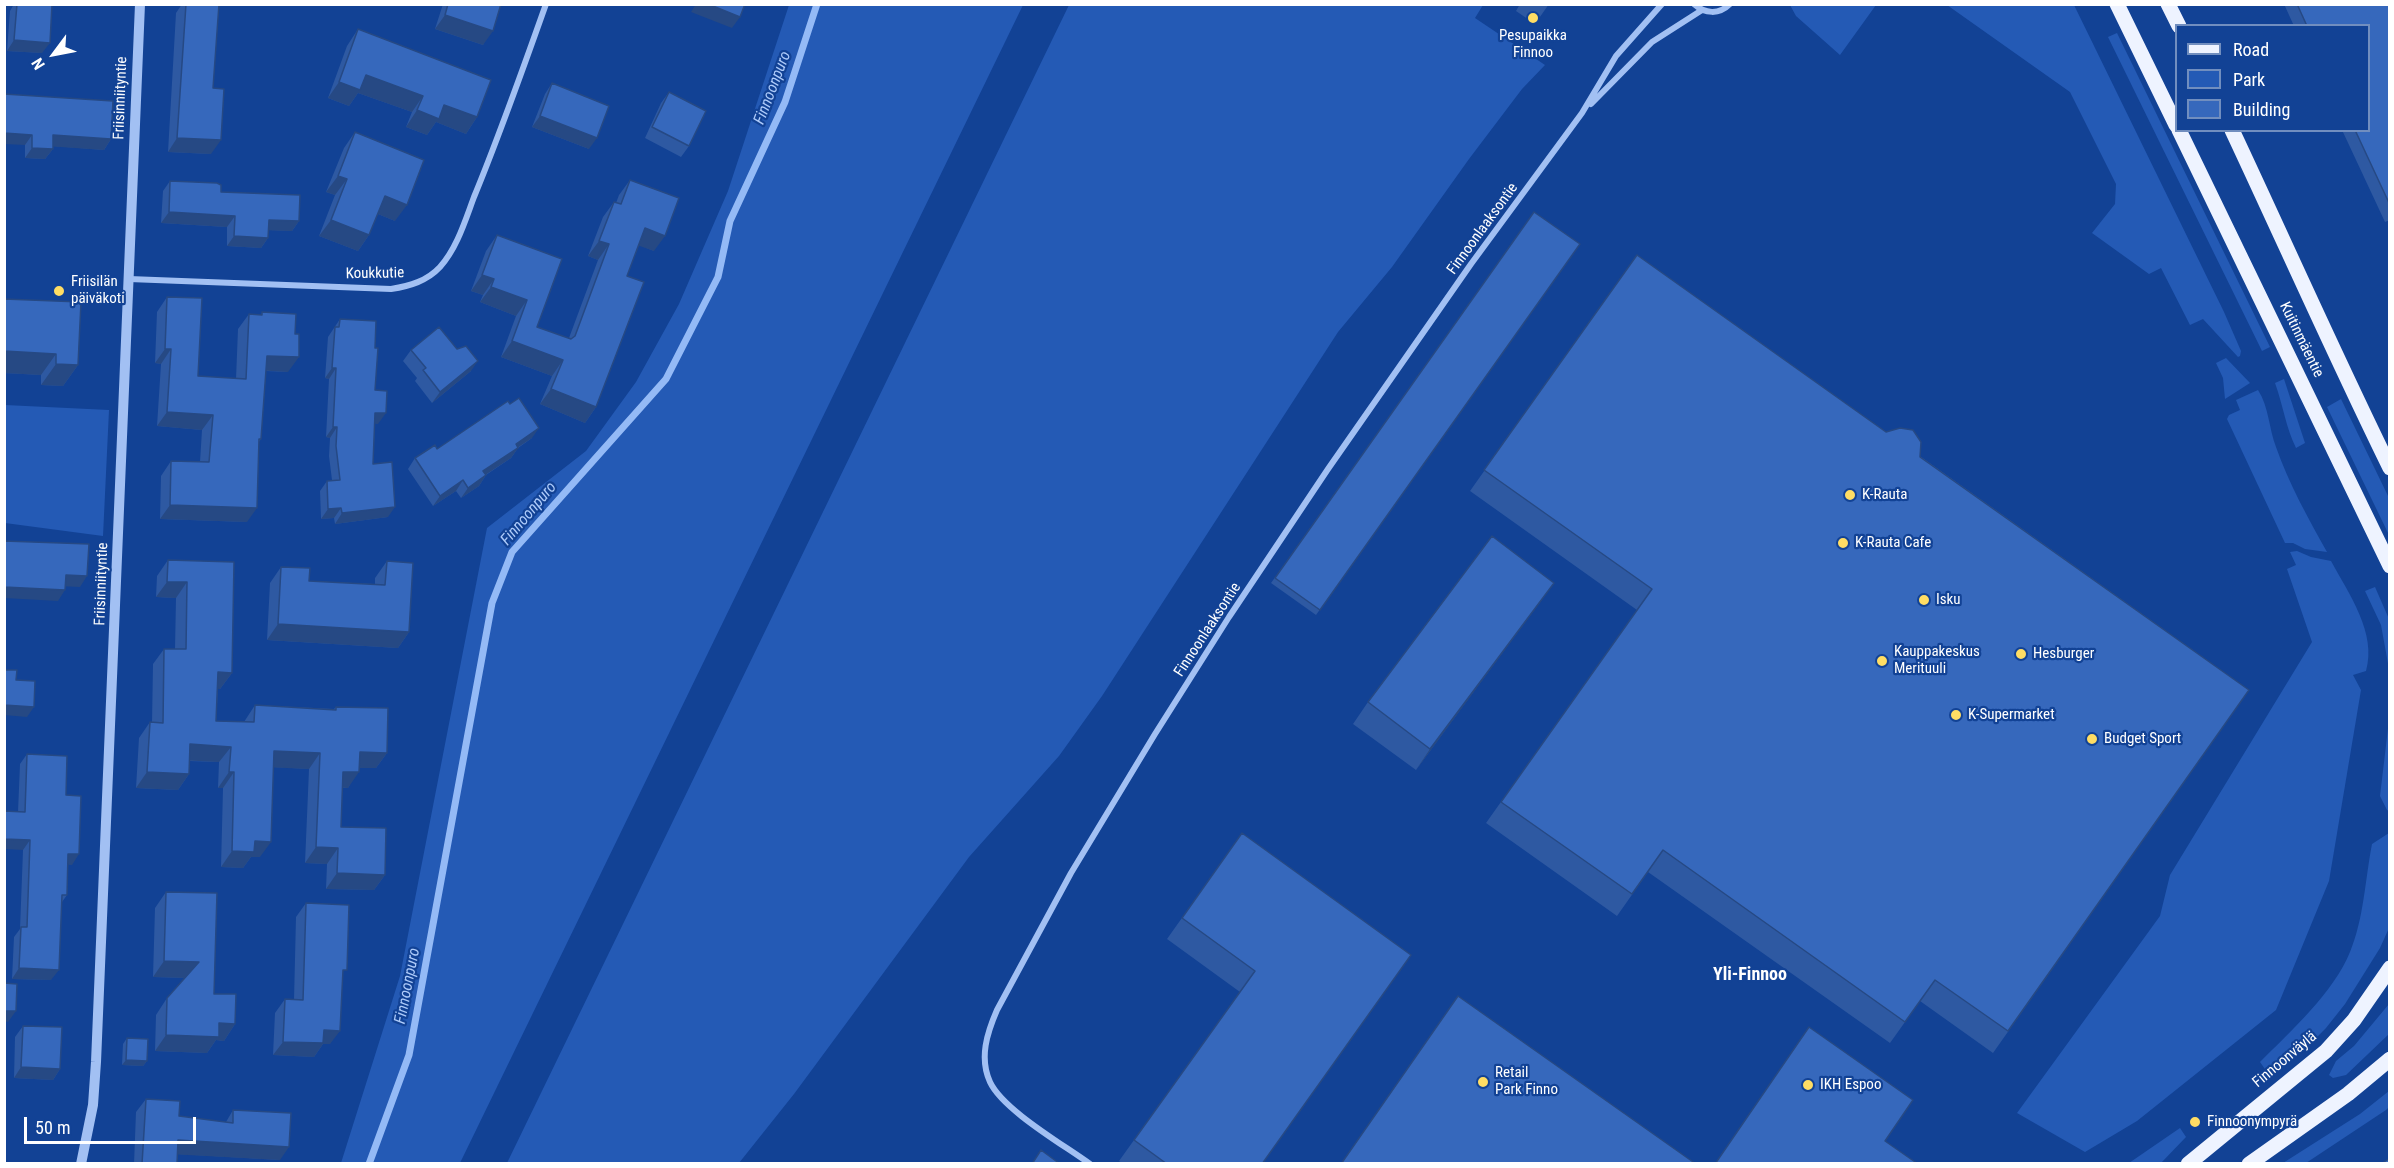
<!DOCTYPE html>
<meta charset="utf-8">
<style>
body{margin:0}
#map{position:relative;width:2394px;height:1168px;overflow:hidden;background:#124295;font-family:"Roboto Condensed",sans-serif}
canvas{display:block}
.frame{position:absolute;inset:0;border:6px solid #fff;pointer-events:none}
.legend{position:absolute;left:2175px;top:24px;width:195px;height:108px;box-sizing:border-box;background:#124295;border:2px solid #718ebf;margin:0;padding:8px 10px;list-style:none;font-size:18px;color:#fff}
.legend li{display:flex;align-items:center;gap:12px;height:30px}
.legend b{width:30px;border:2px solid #718ebf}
.north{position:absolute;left:24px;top:24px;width:60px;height:60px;-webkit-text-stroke:4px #124295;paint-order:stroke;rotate:238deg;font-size:16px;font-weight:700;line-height:24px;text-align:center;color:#fff}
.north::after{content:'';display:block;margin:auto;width:21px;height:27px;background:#fff;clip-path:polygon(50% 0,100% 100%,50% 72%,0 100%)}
.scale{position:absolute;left:24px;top:1117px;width:172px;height:27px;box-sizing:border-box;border:3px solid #fff;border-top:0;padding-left:8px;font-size:18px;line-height:21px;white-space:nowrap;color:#fff;-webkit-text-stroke:4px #124295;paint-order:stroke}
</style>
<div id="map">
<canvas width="2394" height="1168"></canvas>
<div class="frame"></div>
<ul class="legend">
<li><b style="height:8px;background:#eef3ff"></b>Road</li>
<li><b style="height:16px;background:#245ab5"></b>Park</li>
<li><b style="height:16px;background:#3668bc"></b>Building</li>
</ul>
<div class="north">N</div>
<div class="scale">50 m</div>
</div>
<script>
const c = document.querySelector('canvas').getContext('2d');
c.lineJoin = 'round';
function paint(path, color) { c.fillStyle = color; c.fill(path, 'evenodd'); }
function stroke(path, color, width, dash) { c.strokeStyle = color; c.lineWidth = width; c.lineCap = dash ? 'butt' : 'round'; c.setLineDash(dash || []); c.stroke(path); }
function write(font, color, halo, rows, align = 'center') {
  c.font = font + ' "Roboto Condensed",sans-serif'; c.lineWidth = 4.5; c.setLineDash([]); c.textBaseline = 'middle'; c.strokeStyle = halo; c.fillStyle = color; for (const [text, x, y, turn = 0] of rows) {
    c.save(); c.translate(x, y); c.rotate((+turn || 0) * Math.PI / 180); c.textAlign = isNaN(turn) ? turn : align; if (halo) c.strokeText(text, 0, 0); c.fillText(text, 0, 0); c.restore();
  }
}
paint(new Path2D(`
 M789,5h234l-563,1158h-119l59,-187 87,-448 99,-77 50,-69 43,-78 49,-113z
 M1069,5h414l-8,13 70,47 -23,24 -53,70 -77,108 -54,65 -236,364 -43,60 -90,101 -175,237 -55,69h-232z
 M1790,5h86l-36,50 -44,-39z
 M1947,5h127l150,307 17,39 -1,5 -2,1 -35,-38 -13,6 -29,-57 -12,6 -57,-41 23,-29 1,-20 -46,-92z
 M2117,33l153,314 -8,4 -154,-314z
 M2226,358l24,25 -25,16 -2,-21 -7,-15z
 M2284,379l21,64 -9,5c-10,-20 -13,-43 -21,-65z
 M2258,390c11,17 11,39 18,57 13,37 32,71 51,105l-22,-3 -12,-6h-8l-58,-124 2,-4 11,-5 -4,-10z
 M2341,399l48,99v37l-62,-128z
 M5,405l104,5 -6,126 -98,-13z
 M2297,551l14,6 20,4c18,33 46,72 35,110l-13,4 8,15 -32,191 -53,129 -139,111 -52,31 -68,-39 143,-197 10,-41 142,-233 -25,-73 9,-4 -6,-13z
 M2375,587l14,32v50l-8,-44 -16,-34z
 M2389,720v91l-2,-1 -7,-14z
 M2389,833v95l-9,20 -35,56 -19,24 -11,11 -48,33 -7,-10c30,-30 74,-70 90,-110 14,-34 15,-72 22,-108z
 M2389,1004v30l-43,41 -13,3 -4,-3 7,-14 18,-15z
 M2389,1091v16l-3,3 -80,53h-23l77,-49z
 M2180,1128l6,9 -25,26h-32z`), '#245ab5');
stroke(new Path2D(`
 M369,1164l40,-109 83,-452 20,-51 154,-173 52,-102 12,-56 55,-119 32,-98`), '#94baf6', 7);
stroke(new Path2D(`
 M1694,4c11,10 25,11 36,0
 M1591,104l61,-62 50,-32
 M129,279l262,10c19,-3 36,-8 49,-22 17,-19 25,-46 34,-70 26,-63 49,-128 72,-193
 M1090,1164c-26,-19 -87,-54 -100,-82 -11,-24 -3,-49 7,-72l74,-137 84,-139 74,-117 99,-148 143,-205 111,-151 34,-57 46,-52`), '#a2c0f3', 6);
stroke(new Path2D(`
 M81,1164l12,-59 3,-43 44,-1058`), '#a2c0f3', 10);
stroke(new Path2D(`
 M2117,4l59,121
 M2168,4l11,22
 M2179,130l211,436
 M2232,130c53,113 103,226 158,338
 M2188,1164l138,-113 28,-31 36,-52
 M2249,1164l99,-70 42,-35`), '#eef3ff', 15);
paint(new Path2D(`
 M14,4h38l-10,49 -35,-2 3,-40z
 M182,4h37l-6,84 -2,66 -43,-2 8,-139z
 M443,4h58l-18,41 -48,-16z
 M1520,4h29l-14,20 -19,-13z
 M2284,4h106v216l-5,2 -43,-92h26v-104h-74z
 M358,29l119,88 -11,17 -30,-12 -9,13 -21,-8 6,-15 -54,-19 -9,13 -21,-8 19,-52z
 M552,83l37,66 -57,-22 13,-33z
 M669,92l20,54 -8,11 -36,-19 16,-35z
 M4,94l107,45 -7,11 -51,-4v3l-8,10 -20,-1v-13z
 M355,132l40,89 -17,-7 -9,21 -11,16 -39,-15 16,-41 -9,-3 18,-44z
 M630,180l24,71 -15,-6 -12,31 -31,131 -11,16 -45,-19 12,-28 -51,-19 15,-41 -36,-14 3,-7 -12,-4 15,-40 11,-16 40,92 32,11 29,-78 -10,-4 15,-39 11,-15 2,1 3,-8z
 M170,181l51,11 78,29 -7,10 -24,-1v8l-7,10 -34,-2v-19l-66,-4 2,-32z
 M1534,212l46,32 -264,371 -45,-32z
 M1637,255l612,435 -256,363 -73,-52 -30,42 -242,-171 -31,44 -131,-93 151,-213 -167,-119z
 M167,297l31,79 38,3 2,-50 11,-15 12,1 1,-3 26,60 -22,-1 -5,68 -2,3 -12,80 -87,-3 1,-43 10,-15 29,1 2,-32 -45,-4 4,-62 -6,-1 2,-51z
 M4,299l74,66 -15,21 -22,-1v-10l-37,-2z
 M340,319l35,29v42l3,34 -3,-1 -2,41 15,53 -53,7 -1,-6 -13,1 -1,-28 7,-10 5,-1 -3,-24 1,-18 -4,-1 3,-58 -4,-1 3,-41z
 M457,349l14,22 -39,32 -17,-22 2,-3 -14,-17 8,-11z
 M532,438l-14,10 -7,10 -25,17 -7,11 -18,12 -5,-7 -23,15 -25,-37 7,-11 22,-9z
 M168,560l66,2 -2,111 -12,16 -2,-1 -2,33 28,1 11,-17 79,4 2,-2 51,46 -11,15h-17l-11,20h-6l-1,39 44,48 -11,15 -48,-1 1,-25 -22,-1 4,-94 -36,-2 -13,90h-9l-8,11 -22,-1 2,-79h-5l1,-26 -30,-1v13l-11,16 -42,-2 3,-50 11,-16 2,1 1,-59 11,-15h11l1,-51 -20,-1 1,-21z
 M387,561l22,71 -11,16 -131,-8 3,-57 11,-16 28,14 66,3v-6z
 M1554,583l-138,187 -63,-46 15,-22z
 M27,754l39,41 6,70 -4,-1 -1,31 -5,7 -11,78 -39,-1 2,-42 6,-8 3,-79 -5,-38 2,-48z
 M1242,833l169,122 -149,209h-139l-4,-3 121,-169 -73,-53z
 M166,892l48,102 21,30 -11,17 -8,-1 -9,13 -52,-2 1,-36 11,-17 18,-20 -32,-1 2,-69z
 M306,903l36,74 -12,67h-7l-9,13 -41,-2 2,-42 10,-14 9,1 2,-83z
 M23,1026l37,43 -7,11 -39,-2 1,-41z
 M127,1038l20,23 -4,5 -21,-1 1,-21z
 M146,1099l33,17 47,6 7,-12 47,50 -103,-6v10h-43l2,-52z`), '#2e59a2');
paint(new Path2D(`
 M696,4h12l32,13 -8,11 -41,-16z
 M445,15l48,16 -10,14 -48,-16z
 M14,40l36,3 -8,10 -35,-2z
 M366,75l57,21 -11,16 -54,-19 -9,13 -21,-8 11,-16z
 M444,105l33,12 -11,17 -30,-12 -9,13 -21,-8 11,-17z
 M540,116l57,22 -8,11 -57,-22z
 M4,133l28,2 -7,10 -21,-1z
 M53,135l58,4 -7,11 -58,-4z
 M177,138l44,2 -10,14 -43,-2z
 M32,148l21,1 -8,10 -20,-1z
 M338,176l9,3 -12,16 -9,-3z
 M385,196l22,9 -12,16 -22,-9z
 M169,212l66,4 -8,11 -66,-4z
 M269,220l30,1 -7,10 -31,-1z
 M331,220l38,15 -11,16 -39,-15z
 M645,228l20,8 -11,15 -20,-7z
 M234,236l34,2 -7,10 -34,-2z
 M599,241l10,3 -11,16 -10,-4z
 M482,275l12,4 -11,16 -12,-4z
 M491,287l36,13 -11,16 -36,-14z
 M512,341l51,19 -11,16 -51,-19z
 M165,349h6l-10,15 -6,-1z
 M4,351l52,3 -15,21 -37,-2z
 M267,356l32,1 -11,15 -32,-2z
 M478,361l-7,10 -39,32 8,-11z
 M56,364l22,1 -15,21 -22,-1z
 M332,368h4l-7,11 -4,-1z
 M551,389l45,18 -11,16 -45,-19z
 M167,412l46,3 -11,15 -45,-4z
 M375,413h11l-8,11 -10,-1z
 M333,427h4l-7,11 -4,-1z
 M539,428l-7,10 -24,16 8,-10z
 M518,448l-7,10 -35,23 7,-10z
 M486,475l-7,11 -18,12 7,-10z
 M463,480l-7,11 -23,15 7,-10z
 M170,505l87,3 -10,14 -87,-3z
 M395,507l-7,10 -53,7 7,-11z
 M341,508l-7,10 -13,1 7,-10z
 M66,575l21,1 -7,11 -22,-1z
 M167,582h20l-11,16 -20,-1z
 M1554,583l-15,21 -123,166 14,-21z
 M4,587l61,3 -7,11 -54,-3z
 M278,624l131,8 -11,16 -131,-8z
 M218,672l14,1 -12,16 -13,-1z
 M4,705l30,2 -7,10 -23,-2z
 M190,744l41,3 -12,15 -40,-2z
 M274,751l46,2 -11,16 -46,-2z
 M360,752l27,1 -11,15h-28z
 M147,772l42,2 -11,16 -42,-2z
 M229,772h5l-11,16h-5z
 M343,772h16l-11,16 -16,-1z
 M4,839l26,1 -7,10 -19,-1z
 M255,841l16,1 -11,15h-9l-8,11 -22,-1 11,-16z
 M316,847l22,1 -11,16 -22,-1z
 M68,854h11l-7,11 -11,-1z
 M337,873l48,2 -11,15 -48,-1z
 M164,961l35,1 -11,16 -35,-1z
 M19,968l40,2 -8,10 -39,-1z
 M4,1011h12l-8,11 -4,-1z
 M219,1023l16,1 -11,17 -8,-1 -9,13 -52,-2 11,-16z
 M324,1030l16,1 -10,13h-7l-9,13 -41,-2 10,-13z
 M126,1060l21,1 -4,5 -21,-1z
 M21,1067l39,2 -7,11 -39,-2z
 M178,1140l111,7 -9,13 -111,-6z`), '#264984');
const building = new Path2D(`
 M17,4h35l-2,39 -36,-3z
 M186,4h33l-6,84 11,1 -3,51 -44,-2z
 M448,4h53l-8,27 -48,-16z
 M708,4h37l-5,13z
 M2297,4h93v201l-35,-75h13v-104h-61z
 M358,29l133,51 -14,37 -33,-12 -5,14 -22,-9 6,-14 -57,-21 -6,15 -21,-8z
 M552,83l57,23 -12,32 -57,-22z
 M669,92l37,19 -17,35 -37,-19z
 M4,94l109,7 -2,38 -58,-4v14l-21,-1v-13l-28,-2z
 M355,132l69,28 -17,45 -22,-9 -16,39 -38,-15 16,-41 -9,-3z
 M630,180l49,18 -14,38 -20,-8 -18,48 17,6 -48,125 -45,-18 12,-29 -51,-19 15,-41 -36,-13 3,-8 -12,-4 15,-40 65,24 -25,68 34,12 4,-3 34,-92 -10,-3 15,-39 7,2z
 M170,181l47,2 4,2v7l79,3 -1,26 -30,-1 -1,18 -34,-2 1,-20 -66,-4z
 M1534,212l46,32 -260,366 -45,-32z
 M1637,255l249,177 14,-4 13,2 8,12 -1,15 329,233 -241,341 -73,-51 -30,42 -242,-172 -31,44 -131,-92 151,-213 -168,-119z
 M167,297l35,1 -4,78 48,3 3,-65 13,1v-3l34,2 -1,20h4v23l-32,-1 -6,83h-2l-2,69 -87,-3 1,-44 38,1 4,-47 -46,-3 4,-63h-6z
 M4,299l77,3 -3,63 -22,-1v-10l-52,-3z
 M340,319l36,2 -1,27h3l-3,42 12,1 -1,22h-11l-2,51 19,-2 3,45 -53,6 -1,-5 -13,1 -1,-28 13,-1 -4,-34 1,-19h-4l3,-59h-4l3,-41h4z
 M439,327l18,22 9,-3 12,15 -38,31 -17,-22 3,-2 -15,-18z
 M519,398l20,30 -23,16 2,4 -35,23 3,4 -18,13 -5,-8 -23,16 -25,-38 20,-13 2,4 71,-48 2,3z
 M1492,536l62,47 -124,166 -62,-47z
 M4,541l85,3 -2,32 -21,-1 -1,15 -61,-3z
 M168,560l66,2 -2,111 -14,-1 -2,49 38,1 1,-17 81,5v-3l52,1 -1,45 -27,-1 -1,20h-16l-2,55 45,1 -1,47 -48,-2 1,-25 -22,-1 4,-94 -46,-2 -3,91 -16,-1 -1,11 -22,-1 2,-79h-5l2,-25 -41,-3 -1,30 -42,-2 3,-50 13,1 1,-74h22l1,-67h-20z
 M387,561l26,2 -4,69 -131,-8 3,-57 29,1 -1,13 76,4z
 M4,670h13l-1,10 19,1 -1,26 -30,-2z
 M27,754l40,2 -1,39 15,1 -2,58h-11l-1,41h-5l-3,75 -40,-2 2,-41h6l3,-87 -26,-1v-28l21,1z
 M1242,833l169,122 -149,209h-95l-33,-24 121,-169 -73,-53z
 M166,892l51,1 -3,101h22l-1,30 -16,-1v14l-53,-2 1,-37 32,-36 -35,-1z
 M306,903l43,2 -2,65h-4l-3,61 -16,-1 -1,13 -40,-1 2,-43 18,1z
 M4,983l13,1 -1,27h-12z
 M1458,996l238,168h-355z
 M23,1026l39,1 -2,42 -39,-2z
 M1809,1027l104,73 -28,41 33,23h-203z
 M127,1038l21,1 -1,22 -21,-1z
 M146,1099l34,2 -1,15 54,7v-13l58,3 -2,34 -111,-7 -1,24h-35z
 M1041,1150l19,14h-28z
 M2390,1158v6h-9z`);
paint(building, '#3668bc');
stroke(building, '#264984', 1.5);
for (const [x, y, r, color] of [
 [1533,18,6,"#ffdd64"],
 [59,291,6,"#ffdd64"],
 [1850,495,6,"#ffdd64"],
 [1843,543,6,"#ffdd64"],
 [1924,600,6,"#ffdd64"],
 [2021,654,6,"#ffdd64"],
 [1882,661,6,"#ffdd64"],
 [1956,715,6,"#ffdd64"],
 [2092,739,6,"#ffdd64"],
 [1483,1082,6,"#ffdd64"],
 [1808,1085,6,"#ffdd64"],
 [2195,1122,6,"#ffdd64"]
]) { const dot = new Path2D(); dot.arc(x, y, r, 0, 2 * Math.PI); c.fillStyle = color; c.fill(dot); stroke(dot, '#124295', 2); }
write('15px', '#fff', '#124295', [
 ["Pesupaikka",1533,36,"center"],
 ["Finnoo",1533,53,"center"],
 ["Friisilän",71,282],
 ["päiväkoti",71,299],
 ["K-Rauta",1862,495],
 ["K-Rauta Cafe",1855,543],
 ["Isku",1936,600],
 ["Kauppakeskus",1894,652],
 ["Merituuli",1894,669],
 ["Hesburger",2033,654],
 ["K-Supermarket",1968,715],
 ["Budget Sport",2104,739],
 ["Retail",1495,1073],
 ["Park Finno",1495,1090],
 ["IKH Espoo",1820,1085],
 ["Finnoonympyrä",2207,1122]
], 'left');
write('15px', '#fff', '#124295', [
 ["Friisinniityntie",121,98,-88],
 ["Finnoonlaaksontie",1483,229,-54],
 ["Koukkutie",375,274,-1],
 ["Kuitinmäentie",2301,340,64],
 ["Friisinniityntie",102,584,-88],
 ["Finnoonlaaksontie",1208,630,-57],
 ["Finnoonväylä",2285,1060,-40]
]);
write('italic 16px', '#aecbfa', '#124295', [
 ["Finnoonpuro",773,88,-69],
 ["Finnoonpuro",529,514,-50],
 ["Finnoonpuro",408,986,-79]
]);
write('bold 18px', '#fff', '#124295', [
 ["Yli-Finnoo",1750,975]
]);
</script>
